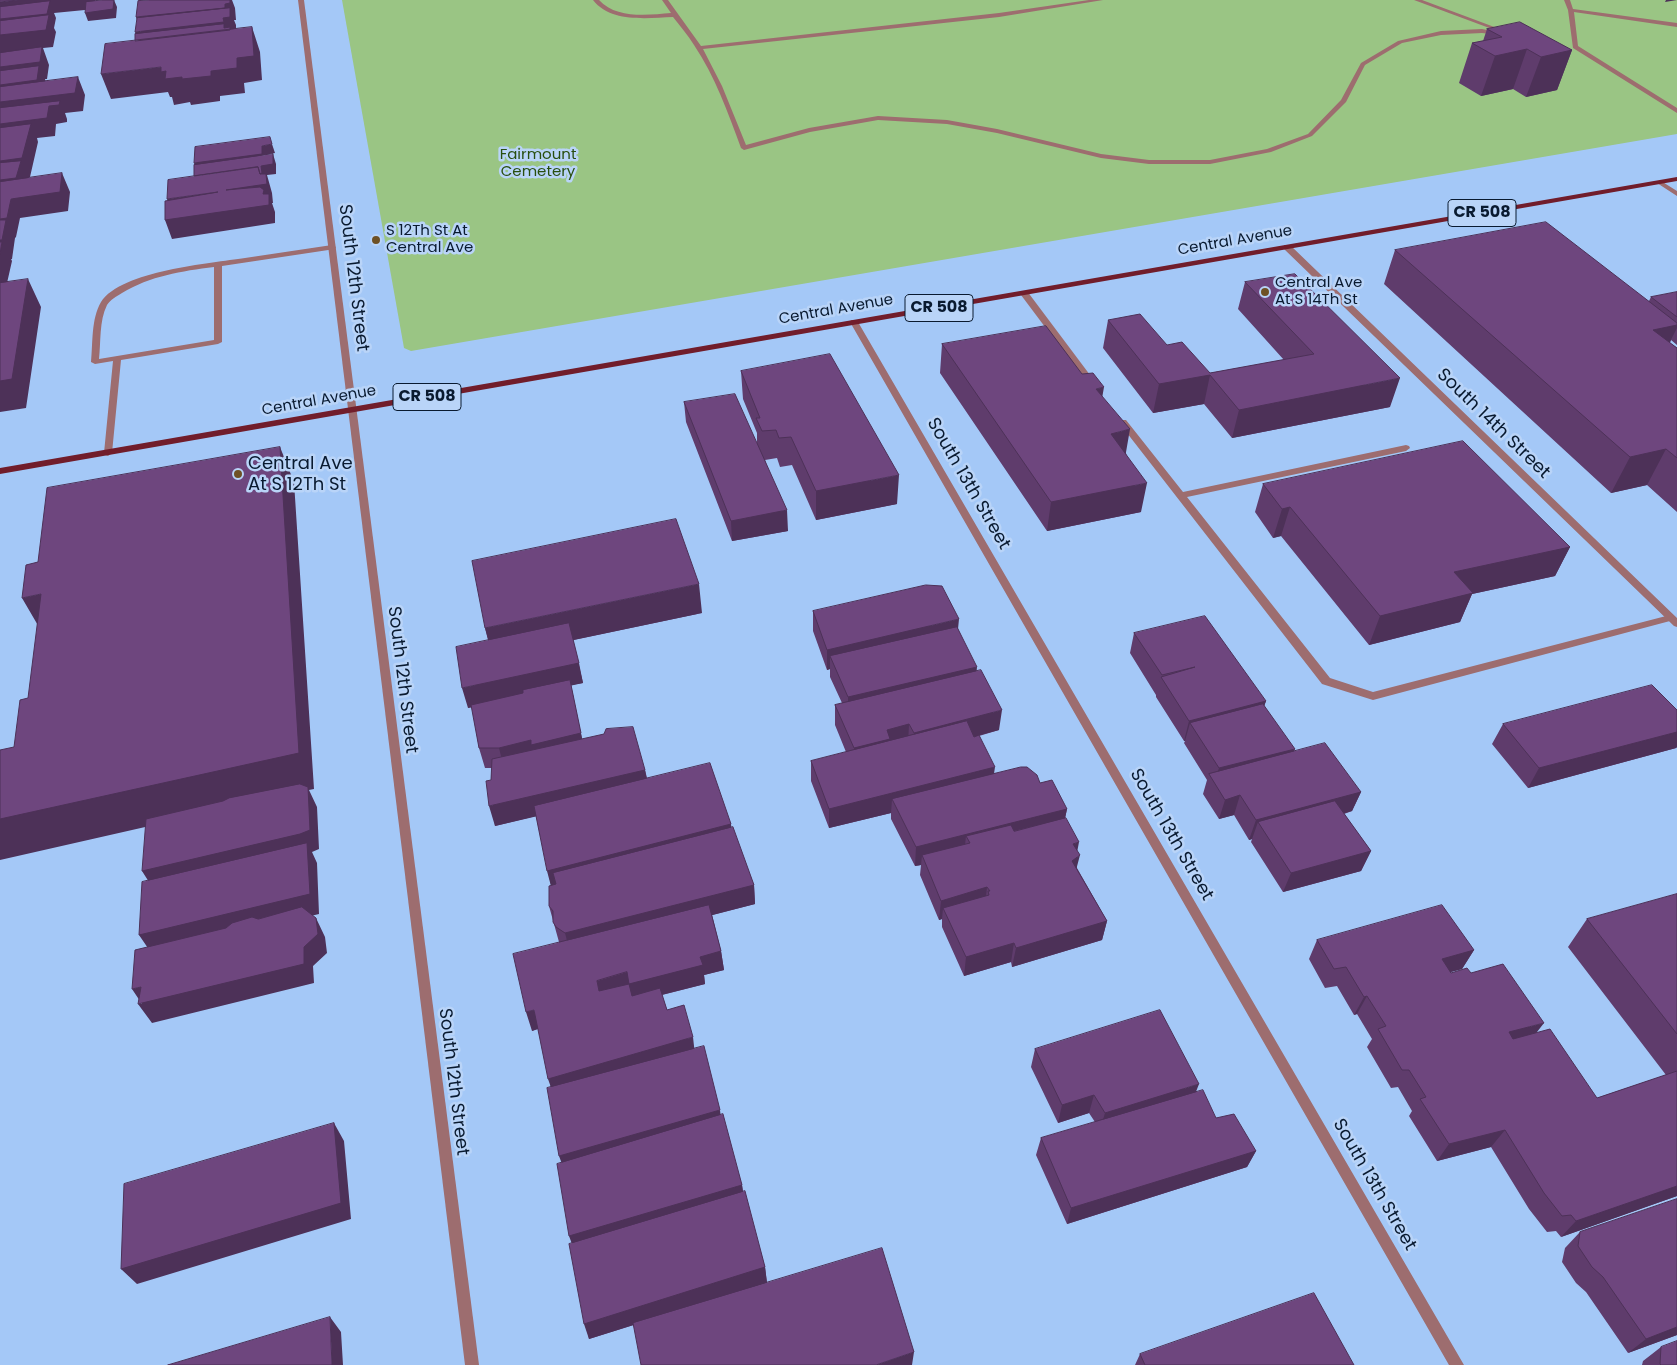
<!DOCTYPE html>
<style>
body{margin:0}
canvas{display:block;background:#a4c8f7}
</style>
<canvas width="1677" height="1365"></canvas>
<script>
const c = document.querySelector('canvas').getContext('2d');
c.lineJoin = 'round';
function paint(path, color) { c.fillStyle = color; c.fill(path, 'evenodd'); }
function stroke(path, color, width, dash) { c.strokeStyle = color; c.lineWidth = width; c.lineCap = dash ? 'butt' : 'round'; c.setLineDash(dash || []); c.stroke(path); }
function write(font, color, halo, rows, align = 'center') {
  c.font = font + ' Poppins,sans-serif'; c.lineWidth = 5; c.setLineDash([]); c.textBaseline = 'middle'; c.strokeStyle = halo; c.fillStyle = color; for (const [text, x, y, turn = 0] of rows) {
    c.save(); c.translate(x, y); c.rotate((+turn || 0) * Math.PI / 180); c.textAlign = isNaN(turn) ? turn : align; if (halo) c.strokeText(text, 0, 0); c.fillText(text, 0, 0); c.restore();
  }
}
paint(new Path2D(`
 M342,0h1335v134l-1266,217 -7,-3z`), '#9ac584');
paint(new Path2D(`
 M593,0h6c17,19 49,15 72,13l-9,-13h6l33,46 298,-33 90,-13h14l-104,17 -296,32 19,37 24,59 63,-17 69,-12 69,4 50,9 104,25 48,6h61l57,-11 41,-15 33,-34 20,-37 37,-22 43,-10 41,-2 20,4 -3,2 -17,-2 -41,2 -39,8 -37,22 -19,37 -34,34 -41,16 -61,12h-61l-48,-6 -104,-25 -50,-9 -69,-4 -68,12 -66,18 -3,-2c-13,-35 -26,-72 -47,-103 -6,-10 -14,-19 -21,-28 -26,1 -62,6 -80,-17z
 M1414,0h8l75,28 -5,1z
 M1564,0h6l3,9 104,14v4l-103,-15 4,34 99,62v5l-104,-65 -5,-38z
 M332,245l4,2 -1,2 -113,17v76l-4,2 -97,16 -9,93 -4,3 -3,-1 -1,-2 9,-92 -18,3 -4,-2c2,-19 0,-43 10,-60 20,-31 110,-39 144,-44 29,-4 58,-9 87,-13zM214,267v73l-115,19c2,-17 0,-38 8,-54 3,-5 10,-9 15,-12 28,-17 60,-22 92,-26z
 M1021,291h6l69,92v4h-6l-69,-92z
 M1120,420h6l57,72 223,-47 3,1 1,2 -4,3 -219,46 143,181 43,14 297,-77 5,3 -5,3 -297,79 -51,-16 -202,-260z`), '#9d6d6f');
paint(new Path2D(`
 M1657,181h4l16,10v5l-20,-13z
 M1284,245h6l387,373v9l-3,-1 -390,-377z
 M851,320h3l4,2 606,1043h-15l-599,-1043z`), '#9d6d6f');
paint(new Path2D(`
 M298,0h6l175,1365h-14z`), '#9d6d6f');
paint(new Path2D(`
 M1677,177v4l-1677,293v-6z`), '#711d2b');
paint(new Path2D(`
 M1487,29l85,21 -15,40 -31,7 -13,-8 -32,7 -22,-13 13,-40 11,-2z
 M1395,250l254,51 2,-4 26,-5v53l-6,-5 -1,3 7,5v164l-30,-27 -36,8 -227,-209z
 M1245,282l145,125 -158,31 -28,-34 -51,9 -50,-65 5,-28 59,25 43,28 74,-13 -46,-51z
 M942,344l140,30 20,22 24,57 15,59 -94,19 -107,-158z
 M741,371l156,133 -81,16 -24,-55 -12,2 -3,-9 -12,2 23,71 -56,10 -46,-119 -2,-20 73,41v-10l-14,-34z
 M1263,484l307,63 -15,29 -83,18 -12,28 -91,23 -88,-109 -8,2 -18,-26z
 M813,611l145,18 18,42 23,59 -20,6 15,37 46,10 27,26 -2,9 12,33v17l30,53 -5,19 -90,27 -1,-5 -47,14 -22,-49v-8l-3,1 -19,-45 1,-10 -6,1 -24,-47v-6l-62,15 -18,-47v-20l35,-9 -11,-27v-20l7,-2 -12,-26v-8l-3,1 -14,-39z
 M702,613l-129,27 10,43 -12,2 11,54 63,31 2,8 84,46v3l23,58 1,19 -43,11 9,36 3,19 -20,5 1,9 -43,11 5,15 27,38 26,67 22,70 1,6 22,76 2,16 -178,56 -17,-96 -10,-80 -11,-76 -13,-58 -6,2 27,-89 -10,-36 2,-21 -15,-69 -41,10 -4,-46 1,-12h-7l-6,-20 -7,-41 -4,1 20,-68 -3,-12z
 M1134,633l132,68 -2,5 30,45 67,41 -9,19 -8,3 27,37 -10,20 -78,21 -32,-50 1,-3 -3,1 -15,-25 -15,4 -16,-25 4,-14 -23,-37 1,-2h-1l-28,-44v-2l-26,-42z
 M1677,710v37l-1,1 -148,40 -36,-44 11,-20z
 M1677,894v302l-116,41 -5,-6 -9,1 -18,-23 -38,-62 -54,14 -28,-45 3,-5 -14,-24 -7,1 -24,-41 5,-8 -15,-25 -3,1 -17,-29 -12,2 -16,-29 8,-19 157,10 -12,19 -11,3v1h20l65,60 61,65 69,-23 -98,-128 19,-28z
 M1035,1049l162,43 19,26 40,33 -9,16 -180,57 -31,-69 5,-17 54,-16 -6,-9 -31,10 -27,-56z
 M1677,1199v136l-49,18 -42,-61 -10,-9 -14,-21 3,-14 15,-16z
 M1661,1347l16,18h-35l1,-4z
 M1140,1354l214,11h-219z`), '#5f3c6c');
paint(new Path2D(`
 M18,0h77v9l-41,4 2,5 -2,10 2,4 -3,15 -10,1 6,17 -2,14h-2l1,4 32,-6 7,18 -2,16 -18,2 2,6v3l-11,2 -1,12 -18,2 1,4 -8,35h-2l1,2 -29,21v-198z
 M114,0l3,7 -1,11 -28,3 -3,-8z
 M230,0h2l3,8 1,12h-2l2,5v9l-95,13 -6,-15h6l-5,-15 89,-13z
 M1666,0h11l-12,2z
 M252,27l8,25 2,28 -18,3 1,10 -25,3v5l-29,4 -1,-3 -16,3 -2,-8h-2l-2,-5 -57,7 -10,-25 60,-7 50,4 26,-13z
 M1527,49l-14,40 -32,7 14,-40z
 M1572,50l-15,40 -31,7 15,-40z
 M272,144l3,9 -10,2 -67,18 -4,-10 68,-17z
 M273,154l3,10v10l-9,1 5,18 1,10h-1l3,9v11l-103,16 -7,-19 61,-30 35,-24z
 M62,173l8,19 -2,19 -48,7 -4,19 -1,1 -3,21h-1l1,2 -5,22 -7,1v-65l11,-20z
 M218,192l-44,26 -7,-19z
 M28,279l13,28 -15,101 -26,4v-31z
 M1677,325v3l-16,31 -8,-29z
 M1210,375l-6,29 -51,9 6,-29z
 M1400,378l-10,29 -158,31 7,-28z
 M1104,387l-5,29 -3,-27z
 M1130,429l-5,29 -14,-24z
 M280,447l14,35 20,307 -5,1 8,17 2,42 -7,3 5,11 2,51 -167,40 -13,-19 15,-45 -12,-19 166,-81 -308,70v-41z
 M1666,449l-19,36 -36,8 19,-36z
 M899,475l-2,29 -81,16v-29z
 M1147,483l-6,29 -94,19 4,-29z
 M1290,507l-9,29 -8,2 9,-29z
 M787,510l1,21 -56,10 -1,-20z
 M1570,547l-15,29 -83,18 -12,28 -91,23 11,-29 74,-44z
 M699,584l3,29 -209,44 -8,-29z
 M41,594l2,40 -21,-36z
 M959,619l-2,20 -127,17v13l-3,1v-20z
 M579,663l4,20 -115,25 -6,-20z
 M977,667l-2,20 -127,30v-20z
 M1266,701l-7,20 -69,2 -5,18h-1l5,-20z
 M1002,710l-3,20 -86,23 1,-20z
 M909,724l-1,20 -55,24 1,-20 33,-18z
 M1677,732v15l-1,1 -148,40 11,-20z
 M581,733l4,20 -81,15 -5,-20 32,-8z
 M1295,749l-8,20 -73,14 5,-15z
 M995,767l-3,20 -100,12 -1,14 -62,15v-19z
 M645,770l4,20 -154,36 -6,-20z
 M1361,792l-9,19 -85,24 -9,-13 -6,17 -3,1 7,-20z
 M1240,795l-6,20 -15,4 6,-19z
 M1067,809l-4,19 -93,15 -4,-7 -2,18 -42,1 -1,10 -6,1 1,-19z
 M731,824l2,20 -180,29 4,16 -5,1 -5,-19z
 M1079,842l-3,16 4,-3 -5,19 -7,6 5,-36z
 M1371,851l-10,20 -78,21 8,-19z
 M754,885l1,19 -185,48 -5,-19z
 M987,887l-2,19 -42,2 -1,11 -3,1 2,-19z
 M316,918l9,19 2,16 -14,13 1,17 -162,40 -14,-19h4l-10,-15 172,-42z
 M1107,921l-5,19 -90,27 4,-19z
 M1014,943l-3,19 -47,14 2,-19z
 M1474,950l-12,19 -31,8 11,-18z
 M721,951l3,19 -20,5 1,9 -72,18 -32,-2 -4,-19 30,-9 73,-15z
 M1367,996l-10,18 -3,1 10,-18z
 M534,1010l6,18 -8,3 -6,-19z
 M1544,1023l-14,18 -33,10 12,-19z
 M693,1037l2,18 -141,41 -6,-17z
 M1199,1084l-7,18 -92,28 5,-17z
 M1094,1095l-5,18 -31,10 4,-18z
 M720,1110l2,17 -157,45 -6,-16z
 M334,1123l10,18 7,78 -214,65 -16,-15z
 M1505,1130l-14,17 -54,14 12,-17z
 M1256,1151l-9,16 -180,57 4,-16z
 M742,1185l2,16 -169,51 -6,-16z
 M1677,1186v10l-116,41 15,-16z
 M765,1267l2,16 -178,56 -5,-15z
 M330,1317l11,15 2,33h-11z
 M1677,1327v8l-49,18 18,-14z
 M914,1352l-2,13h-36z`), '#4d3158');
const building = new Path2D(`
 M0,0h18l-18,2z
 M102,0h12l-1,9 -28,4 1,-11z
 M149,0h81v3l-5,1v4l-89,9 2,-16z
 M50,1l-3,13 -47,5v-12z
 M230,8v9l-7,1 1,4 -89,10 2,-14z
 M49,15l-3,15 -46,5v-14z
 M1520,22l52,28 -31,7 -14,-8 -32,7 -23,-13 30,-6 -15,-8z
 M224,24v4l6,-1v3l-95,11v-7z
 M252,27l2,29 -17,2v10l-26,3v5l-29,3v-2l-17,2 1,-8 -5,1v-5l-60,7 4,-30z
 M42,47l-2,15 -40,5v-14z
 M39,66l-2,14 -37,5v-14z
 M78,77l-3,16 -75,9v-15z
 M60,101l-1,4 -10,1 -2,12 -47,6v-16z
 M31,124l-9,34 -22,3v-33z
 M270,137l2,7 -10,2v8l-68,9 1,-16z
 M273,154v10l-12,2 1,7 -2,1 -2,-7 -64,9v-11z
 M21,161l-5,17 -16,2v-17z
 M258,167l2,7h6l1,10 -41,6 34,-3 4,3 -1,4h6v11l-104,15v-19l53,-9 -51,7 1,-19z
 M62,173l-2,19 -49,7 -4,19 -7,1v-37z
 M0,220h6l-4,20h-2z
 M1546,222l131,101v2l-24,5 24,18v110l-11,-9 -36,8 -235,-207z
 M0,242h2l-2,12z
 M1295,274l105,104 -161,32 -29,-35 -51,9 -51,-64 32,-6 27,31 15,-3 28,31 104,-19 -69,-72z
 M28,279l-16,100 -12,2v-98z
 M1677,292v25l-26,-20z
 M1046,326l36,48 11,-1 11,14 -8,2 34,40 -19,5 36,49 -96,19 -109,-158z
 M830,354l69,121 -83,16 -25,-54 -12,1 -3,-8 -14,1 -6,-13h4l-19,-47z
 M735,394l52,116 -56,11 -47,-119z
 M1463,441l107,106 -116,25 19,21 -93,23 -90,-109 -8,2 -19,-25z
 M280,447l19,306 -299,66v-69l14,-3 6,-47 8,-2 13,-104 -19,4 4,-33 12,-3 9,-74z
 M676,519l23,65 -214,44 -13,-67z
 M926,585l16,1 17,33 -132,31 -14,-39z
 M1205,616l61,85 -77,20 -28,-44 34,-10 -33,8 -28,-42z
 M569,623l10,40 -117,25 -6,-41z
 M957,627l20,40 -129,30 -18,-41z
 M981,670l21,40 -88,23 -5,-9 -22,6 3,9 -36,9 -19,-43z
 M570,680l11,53 -50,12v-5l-32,8h-20l-8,-43 52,-12v-3z
 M1652,685l25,25v22l-138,36 -36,-44z
 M1263,704l32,45 -76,19 -29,-45z
 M967,721l7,16 5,-2 16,32 -166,42 -18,-48z
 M633,727l12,43 -156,36 -3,-25 5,-1 1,-21 112,-25 2,-5z
 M1325,743l36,49 -105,28 -16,-25 -15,5 -16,-26z
 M710,763l21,61 -184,47 -13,-65z
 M1021,767h6l10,8 3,8 12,-3 15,29 -151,38 -24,-48z
 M300,784l8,3 2,43 -10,4 -158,37 4,-52 77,-18 6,-3z
 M1335,801l36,50 -80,22 -33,-51z
 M1066,818l13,24 -6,2 7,11 -8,6 35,60 -91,27 -2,-5 -48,14 -23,-49 46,-13 -1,-4h2l-3,-4 -46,14 -19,-46 48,-12 -4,-7 45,-11 3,6z
 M733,827l21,58 -189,48 -9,-6 -3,-5v-11l-4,-5v-20l7,-2 -3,-11z
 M307,843l3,51 -171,41 3,-53z
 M1677,894v140l-90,-115z
 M709,905l12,46 -21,6 3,8 -74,19 3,12 28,-8 7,22 17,-5 9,32 -145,42 -14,-69 -8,2 -13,-58zM627,972l2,12 -30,7 -2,-10z
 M1442,905l32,45 -32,9 9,14 16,-5 4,5 32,-9 41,59 -35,9 4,7 37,-10 47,69 80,-27v115l-101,35 -5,-6 -9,1 -18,-23 -39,-63 -56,14 -29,-45 6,-2 -17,-27h-7l-24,-41 8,-3 -19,-30 -3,1 -18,-30 -12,2 -17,-29z
 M302,907l14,11 2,16 -14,13v17l-166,40 3,-17 -9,2 3,-39 91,-22 6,-5 20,-6 6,2z
 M1160,1010l39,74 -94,29 -11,-18 -32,10 -27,-56z
 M704,1046l16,64 -161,46 -12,-68z
 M1203,1090l13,28 18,-4 22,37 -185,57 -30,-70z
 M723,1114l19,71 -173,51 -12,-72z
 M334,1123l7,80 -220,66 3,-85z
 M745,1191l20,76 -181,57 -15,-80z
 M1677,1199v128l-31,12 -43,-62 -11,-10 -14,-21 2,-14z
 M882,1248l32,104 -38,13h-235l-8,-42z
 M1314,1293l40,72h-209l-5,-11z
 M330,1317l2,48h-164z
 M1677,1341v24h-16l-1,-1 1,-17z`);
paint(building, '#6e467e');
stroke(building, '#4d3158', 1);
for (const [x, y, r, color] of [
 [376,240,5,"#6e5125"],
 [1265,292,5,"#6e5125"],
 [238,474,5,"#6e5125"]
]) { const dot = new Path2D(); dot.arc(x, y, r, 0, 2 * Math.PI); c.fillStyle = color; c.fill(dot); stroke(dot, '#b9d4f8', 2); }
write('15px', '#294f0f', '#b9d4f8', [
 ["Fairmount",538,155],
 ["Cemetery",538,172]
]);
write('15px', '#091a30', '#b9d4f8', [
 ["S 12Th St At",386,231],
 ["Central Ave",386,248],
 ["Central Ave",1275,283],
 ["At S 14Th St",1275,300]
], 'left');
write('15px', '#091a30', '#b9d4f8', [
 ["Central Avenue",1235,241,-10],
 ["Central Avenue",836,310,-10],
 ["Central Avenue",319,401,-10]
]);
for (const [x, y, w] of [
 [1482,213,68],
 [939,308,68],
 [427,397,68]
]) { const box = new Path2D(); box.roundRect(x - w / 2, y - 13.5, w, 27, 4); c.fillStyle = '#b9d4f8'; c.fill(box); stroke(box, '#091a30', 1); }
write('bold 16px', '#091a30', null, [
 ["CR 508",1482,213],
 ["CR 508",939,308],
 ["CR 508",427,397]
]);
write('18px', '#091a30', '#b9d4f8', [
 ["South 12th Street",353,278,83],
 ["South 14th Street",1493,424,44],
 ["South 13th Street",968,484,60],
 ["South 12th Street",402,680,83],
 ["South 13th Street",1171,835,60],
 ["South 12th Street",453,1082,83],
 ["South 13th Street",1374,1185,60]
]);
write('18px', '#091a30', '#b9d4f8', [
 ["Central Ave",248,464],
 ["At S 12Th St",248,485]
], 'left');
</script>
